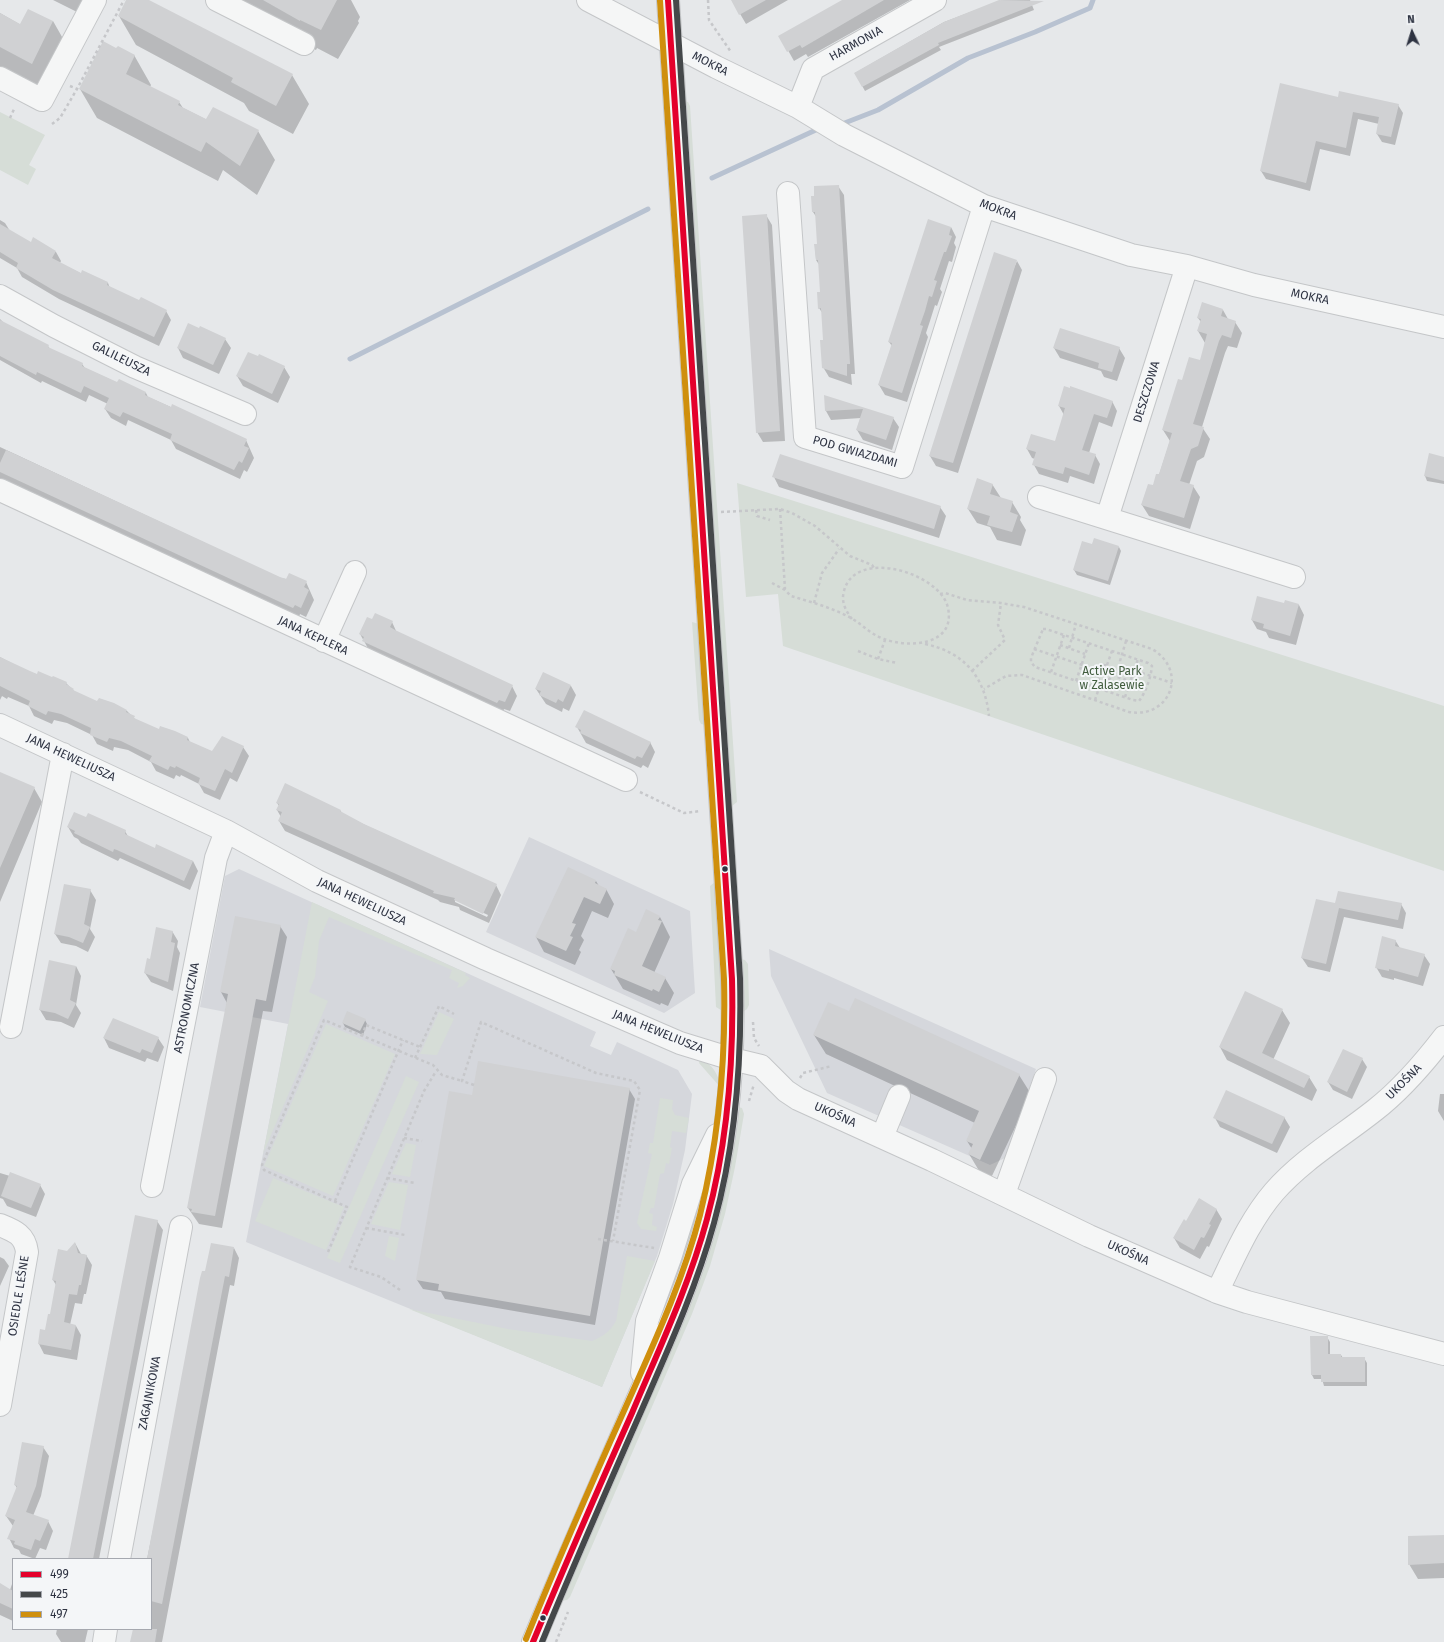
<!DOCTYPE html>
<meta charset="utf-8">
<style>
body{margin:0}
#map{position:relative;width:1444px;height:1642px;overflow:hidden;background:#e6e8ea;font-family:"Fira Sans",sans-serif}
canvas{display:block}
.legend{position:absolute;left:12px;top:1558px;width:140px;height:72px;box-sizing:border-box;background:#f4f6f8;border:1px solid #a5a8af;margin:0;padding:5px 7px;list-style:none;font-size:12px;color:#2e3342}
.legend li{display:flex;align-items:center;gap:8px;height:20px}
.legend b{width:20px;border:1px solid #a5a8af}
.north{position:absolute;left:1392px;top:12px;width:40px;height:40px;-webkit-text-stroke:3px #f4f6f8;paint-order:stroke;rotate:356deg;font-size:11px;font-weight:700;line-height:16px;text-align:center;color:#2e3342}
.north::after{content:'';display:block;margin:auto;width:14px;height:18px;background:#2e3342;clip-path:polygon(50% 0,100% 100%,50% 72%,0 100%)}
</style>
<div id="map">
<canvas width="1444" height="1642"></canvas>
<ul class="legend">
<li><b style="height:5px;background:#e4002b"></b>499</li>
<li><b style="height:5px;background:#45484a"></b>425</li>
<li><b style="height:5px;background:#cf8f0d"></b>497</li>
</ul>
<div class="north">N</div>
</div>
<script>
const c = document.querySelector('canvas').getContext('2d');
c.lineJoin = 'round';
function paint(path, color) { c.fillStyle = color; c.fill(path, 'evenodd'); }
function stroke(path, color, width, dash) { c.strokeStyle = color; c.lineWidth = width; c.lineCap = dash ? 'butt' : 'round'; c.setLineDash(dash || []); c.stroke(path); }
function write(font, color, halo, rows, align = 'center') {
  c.font = font + ' "Fira Sans",sans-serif'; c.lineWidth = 4; c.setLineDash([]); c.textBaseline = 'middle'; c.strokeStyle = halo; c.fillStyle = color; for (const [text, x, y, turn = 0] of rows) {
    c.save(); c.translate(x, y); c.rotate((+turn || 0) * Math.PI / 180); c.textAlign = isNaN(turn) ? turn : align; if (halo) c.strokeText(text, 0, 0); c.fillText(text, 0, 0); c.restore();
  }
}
paint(new Path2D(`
 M529,837l161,74 5,82 -31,20 -178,-81z
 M239,869l357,163 -6,14 21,9 6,-13 61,28 14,24 -7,56 -12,54 -16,52 -55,131 -356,-145 42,-218 -88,-17 25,-131z
 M769,949l267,120 -31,89 -15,7 -163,-72 -56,-117z`), '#d5d7dc');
paint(new Path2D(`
 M683,101l5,1 2,4 47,696 -5,4z
 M0,112l45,23 -16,30 7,4 -8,16 -28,-15z
 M737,483l707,223v165l-661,-225 -5,-52 -32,3z
 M692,622l7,2 7,101 -5,-1 -2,-4z
 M716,881l8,131 -8,-5 -6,-121z
 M312,902l154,71 -1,2 5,3 -7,8 -6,2 2,-5 -10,-5 3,-8 -123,-53 -10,24 -4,36 -6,15 19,9 -65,153z
 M741,959l4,1 3,4 1,41 -2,4 -4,3z
 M439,1012l15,7 -17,36 -17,-1z
 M326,1024l69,30 -62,142 -69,-30z
 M700,1059c13,5 18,15 21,29l-22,-25z
 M406,1076l13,6 -79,181 -13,-5z
 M660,1098l13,2 -1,9 3,6 14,3 -3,15 -14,-2 -2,16 2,1 -3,16 -3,-1 -2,10 -4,1 -6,34h-3l-2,5 4,1 -1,11 5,2 -1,4 -15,-2 -4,-6 15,-69 -4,-1 2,-10h3z
 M738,1107l4,1 2,6 -9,53 -10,47 -15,52 -18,48 -122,283 -3,3 -6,1 91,-211z
 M406,1143l10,2 -6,32 -18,-3z
 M273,1178l71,29 -18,43 -71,-29z
 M389,1182l19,3 -8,45 -29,-6z
 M699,1187l6,1 -20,73 -30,72z
 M389,1236l10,2 -4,23 -10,-5z
 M627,1256l28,5 -53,126 -193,-78 99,20 84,12c11,-5 18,-9 24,-20z`), '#d6ddd7');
paint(new Path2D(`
 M53,0h46l-10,18z
 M127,0h20l145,75 17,29 -16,30 -44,-23 -5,-8 -108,-58 -17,-29z
 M231,0h120l9,17 -2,4 1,2 -21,36 -21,-11 -1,2 -83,-46z
 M732,0h56l-42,24z
 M844,0h66l-102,57 -2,-3 -12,7 -14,-25z
 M1002,0h28l4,10 -95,37 2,3 -76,41 -10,-18 89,-51z
 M0,13l21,12 32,-4 17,30 -21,42 -49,-26z
 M117,50l17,5 17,30 -1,2 29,15 4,6 24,12 51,11 17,29 -18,35 -34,-25 -5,11 -121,-63 -17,-29z
 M1281,84l58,15 59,6 5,8 -8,32 -13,-3 -5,-8 2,-10 -21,-5 -8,37 -30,-7 -10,42 -44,-12 -5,-8z
 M838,186l6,9 11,179h-4l1,11 -23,-8 -6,-10v-53l-4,-6 3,-15 -2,-27 -4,-6 -1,-15h3l-1,-27 -4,-6 -1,-15z
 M766,215l6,10 13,216 -22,1 -6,-10z
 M0,220l5,3 5,8 21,12 25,9 5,9 -1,2 22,11 26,9 2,5 30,13 26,10 5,9 -12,26 -100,-47 -37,-22 -5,-9 -17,-10z
 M951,227l5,10 -2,6 2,4 -4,15 -3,-1 -9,28 2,3 -5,14 -2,-1 -5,16 -4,12 2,4 -21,65 -22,-7 -6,-10 13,-39 -3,-4z
 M1017,261l5,9 -64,203 -22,-7 -6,-10z
 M1223,310l5,9 7,3 7,11 -5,15 -9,-2 -3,7 -23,74 8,12 -6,18 -7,4 -8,24 4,1 7,11 -10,32 -41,-13 -7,-11 17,-30 11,-34 -7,-11 20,-49 18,-19 4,-19 -7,-12 3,-9 -3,-4z
 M0,319l5,5 43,22 2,3 32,15 3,4 33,15 28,10 2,4 98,43 8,18 -7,14 -3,-2 -4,9 -64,-30 -5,-9 -43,-20 -2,6 -15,-8 -6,-9 3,-5 -19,-9 -3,7 -44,-21 -1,2 -41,-23z
 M225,339l6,9 -12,26 -36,-16 -5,-10z
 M1054,348h65l6,10 -8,23 -13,-4 -3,-6 -41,-13z
 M284,367l6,10 -12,26 -35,-17 -6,-10z
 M825,396l68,22 6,9 -7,23 -29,-10 -6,-10 4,-12 -30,2 -5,-9z
 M1112,401l5,10 -5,16 -13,-5 -10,31 6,2 5,9 -6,20 -24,-8 -2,7 -29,-9 -5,-9 1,-6 -3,-1 -5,-9 28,-6 9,-28 -5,-9z
 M0,447l280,131 26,4 8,18 -8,17 -6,-3 -1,3 -299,-139z
 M1444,458v26l-17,-3 -2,-5z
 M774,477l166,30 6,9 -7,22 -160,-51z
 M992,484l9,14 11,4 9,15 -1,3 6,10 -5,16 -24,-6 -7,-13 -13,-4 -9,-14z
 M1119,547l2,4 -11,34 -33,-10 -3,-5z
 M1286,601l13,4 5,10 -8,30 -27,-7 -3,-6 -9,-3 -5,-9 33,-15z
 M372,620l20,2 5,11 115,53 5,10 -7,15 -6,-2 -1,3 -134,-62 -9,-16z
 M0,657l29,15 37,11 9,9 23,10 15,2 14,7 9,9 23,10 15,2 14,6 2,4 23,10 30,-5 6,9 -12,26 -7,-4 -10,22 -16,-7 -5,-9 -18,-9 -1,2 -4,-2 -2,4 -18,-8 -5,-9 -23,-12 -14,-3 -1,4 -16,-7 -5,-9 -25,-12 -13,-3 -2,4 -18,-8 -5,-10 -21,-9 -1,2 -5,-3 -2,4z
 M571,686l5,9 -7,16 -6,-3 -1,4 -16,-8 -10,-15z
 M577,727l73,15 5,10 -7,16 -5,-3 -2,3 -55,-25z
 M0,773l34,15 8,14 -42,100z
 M277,803l63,7 2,3 21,11 133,61 5,10 -12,28 -29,-13 -1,-3 -19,-5 -2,-2 -153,-69 -6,-10 2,-4 -4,-7 2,-4zM455,900l33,15 -1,2 -32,-15z
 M86,818l39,13 4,7 26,11 38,12 5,10 -8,19 -70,-32 -2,3 -37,-18 -3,-4 -4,-2 -6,-10z
 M596,881l3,5 7,3 8,15 -6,14 -16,-7 -11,25 3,4 -5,10 2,2 -6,13 -31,-13 -8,-15z
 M90,890l6,10 -6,29 5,8 -7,15 -12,-6 -15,-3 -6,-9z
 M1336,904h65l5,9 -3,16 -59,-12 -14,55 -22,-5 -6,-9z
 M236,917l44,9 7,11 -15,75 -9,-1 -41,217 -23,-4 -11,-16 39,-205 -6,-11z
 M660,917l10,20 -16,36 11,5 9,15 -6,13 -7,-3 -1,2 -37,-16 -12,-20z
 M172,931l6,10 -1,6 3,6 -7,38 -22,-9 -6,-9 6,-13z
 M1395,940l5,8 24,7 6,9 -7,22 -29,-8v2l-12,-3 -6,-10z
 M76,966l5,10 -5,29 5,8 -7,15 -13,-6 -15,-2 -6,-10z
 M1282,1010l8,13 -17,37 36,17 8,13 -5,11 -85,-41 -7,-13z
 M849,1013l170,62 12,19 -40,84 -10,-4 -12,-20 3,-5 -5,-8 8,-18 -149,-69 -12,-19z
 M365,1020l2,4 -4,11 -18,-8 -2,-4z
 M104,1038h54l6,9 -6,15 -11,-4 -2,4 -36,-14z
 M1362,1059l5,8 -15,32 -19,-9 -5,-8z
 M629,1089l6,10 -40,226 -150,-26 -4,-7 -18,-3 -6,-9z
 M1440,1094h4v27l-6,-10z
 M1284,1117l6,10 -13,26 -57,-26 -5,-9z
 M0,1173l40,12 5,9 -9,23 -29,-11 -4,-7 -3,-1z
 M1216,1209l6,10 -13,28 -2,-1 -7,13 -20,-11 -6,-10 13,-16z
 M157,1221l6,9 -64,329h-28z
 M75,1243l6,11 5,1 6,10 -6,29h-2l-2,10 -7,-1 -5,22 6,1 5,9 -4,25 -33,-6 -5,-10 7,-13 5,-15 5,-31 -3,-5 15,-28z
 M234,1248l5,10 -5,28 -4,-1 -68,357h-31l3,-13h17v-70h-4l59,-286z
 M0,1257l4,2 5,7 -9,20z
 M1327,1337l3,5v13h11l2,3h21l3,5v23h-43l-2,-7h-8l-2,-4z
 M43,1447l6,9 -8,40 -8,20 15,5 5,10 -7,19 -6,-2 -5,11 -14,-5 -2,-4 -5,-2 -5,-10 4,-12 -7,-10 11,-28 -2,-3z
 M1444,1536v42l-26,1 -9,-15z
 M13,1581v40l-13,-6v-31l10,6z
 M57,1629h31l-3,13h-24l-5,-8z`), '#0003');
stroke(new Path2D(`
 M842,124l36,-14 90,-52 67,-26 55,-24 3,-8
 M712,178l106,-49
 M350,359l298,-150`), '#b8c2d1', 5);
paint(new Path2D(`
 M126,0h23l144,74 -17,32 -45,-24 2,-4 -115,-62z
 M263,0h74l-16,30 -21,-10v1z
 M731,0h35l-27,15z
 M842,0h42l-82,48 -2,-3 -13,7 -9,-16z
 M999,0l45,1 -106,42 1,2 -77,42 -8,-14 90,-51z
 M28,9l25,12 -21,43 -32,-17v-34l20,11z
 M103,41l13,7 2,-2 17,9 -9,19 54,27 -2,4 28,14 7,-12 46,23 -19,36 -34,-24 -5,10 -122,-63z
 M1280,83l58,14 1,-6 60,13 -8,33 -15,-3 3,-17 -26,-5 -7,36 -30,-7 -10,42 -46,-12z
 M839,185l11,179h-3v12l-25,-8 -2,-28h3l-2,-32 -3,1 -1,-17h3l-2,-32h-2l-2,-16h3l-2,-32h-3l-1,-16h3v-10z
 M767,214l13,217 -24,2 -14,-217z
 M928,219l23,8 -2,8 3,1 -6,16h-2l-10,28 3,1 -5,16 -3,-1 -4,15 -5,14 3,1 -21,67 -24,-8 14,-42 -4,-1z
 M0,224l31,18 2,-5 23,14 -4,7 29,15 1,-3 26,12 -1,3 32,15 2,-3 26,13 -13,27 -101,-47 -37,-22 2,-5 -18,-11z
 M994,252l23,8 -64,203 -24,-7z
 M1202,302l21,7 -2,7 15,5 -5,17 -9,-3 -3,6 -26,83 11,3 -6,19 -7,3 -11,32 14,4 -10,33 -43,-13 7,-21 5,1 3,-11h3l13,-41 -10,-3 16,-51 4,1 7,-23 11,3 7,-26 -10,-3 4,-12 -4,-1z
 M0,320l49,25 -1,2 35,16 -1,3 35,16 2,-3 27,13 -1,3 26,12 1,-3 75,35 -3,7 5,2 -7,15 -3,-2 -5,9 -64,-30 2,-6 -49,-22 -3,5 -16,-8 5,-11 -25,-12 -3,7 -44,-21 -1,3 -36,-19z
 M188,323l11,5 1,-2 26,12 -13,27 -36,-17z
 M1060,328l60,19 -8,25 -14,-4 1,-5 -46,-15z
 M248,352l10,4 1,-2 26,12 -13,28 -36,-18z
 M1064,386l6,2v-2l43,15 -6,17 -13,-4 -12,36 14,4 -7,21 -24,-8 -2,7 -31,-9 4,-13 -10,-3 5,-15 24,7 10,-33 -7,-2z
 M824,395l70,22 -8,23 -30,-10 7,-21 -38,2z
 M6,450l274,127 6,2 3,-6 18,8 -3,6 5,3 -8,18 -6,-3 -2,3 -293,-136v-9z
 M1429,453l15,4v24l-20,-5z
 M780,454l161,52 -7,23 -162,-52z
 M977,478l16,6 -3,10 23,7 -3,11 8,3 -6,17 -25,-7 3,-9 -23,-7z
 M1094,538l25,8 -11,35 -35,-11 9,-29 10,3z
 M1257,596l27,7 1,-3 14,4 -9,32 -27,-8 1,-4 -13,-4z
 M375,613l18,8 -3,6 5,3 118,55 -8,17 -6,-2 -2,3 -135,-62 2,-4 -5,-3 8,-17 5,2z
 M0,657l30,14 7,3 1,-3 14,6 1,-1 14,6 -1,2 8,5 -1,1 24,11 2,-3 15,5 13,7 -1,2 9,4 -1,2 25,11 1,-3 15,5 13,6 -1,3 25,11 10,-15 22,10 -12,27 -7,-4 -10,22 -17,-7 2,-6 -24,-12 -1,2 -5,-2 -2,4 -19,-9 3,-5 -31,-15 -12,-3 -2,4 -17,-7 1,-7 -30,-14 -13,-3 -2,4 -18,-9 2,-5 -30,-15z
 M543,672l28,13 -8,17 -5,-3 -2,4 -17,-8 2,-4 -6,-2z
 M584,710l67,32 -9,16 -5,-2 -2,3 -55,-26 1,-3 -6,-3z
 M0,772l35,15 -35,81z
 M285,783l56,27 -1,1 24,13 133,60 -14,30 -29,-14 1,-2 -22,-5 1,-2 -156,-70 4,-9 -6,-2 3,-6 -3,-1z
 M74,812l12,5 2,-4 38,17 -1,4 30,14 1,-4 37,17 -9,20 -67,-31 -3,-1 -1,3 -39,-19 1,-2 -8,-4z
 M568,867l28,13 -1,3 12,6 -7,15 -16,-7 -12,26 4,1 -6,12 3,1 -7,14 -31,-14z
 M64,884l27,5 -7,35 6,3 -7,16 -14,-6 -15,-3z
 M1338,891l64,12 -4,17 -59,-12 -13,56 -25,-6 15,-59 19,4z
 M646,909l14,7 -2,4 4,1 -20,45 24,11 -7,15 -6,-3 -1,2 -38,-16 1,-4 -5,-2 18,-41 8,4z
 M235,916l46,9 -15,76 -10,-2 -41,217 -24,-4 1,-3 -5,-1 41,-214 -8,-2z
 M156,927l17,4 -2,11 4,1 -7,39 -24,-9 3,-15 3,1z
 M1382,936l14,4 -1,6 30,8 -7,23 -29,-8v2l-14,-3z
 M49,960l27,6 -6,34 6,3 -8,16 -13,-6 -16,-3z
 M1245,991l38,18 -21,44 48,23 -6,12 -85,-41z
 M855,998l165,76 -40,86 -12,-6 5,-10 -7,-3 13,-30 -166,-76 15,-33 21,9z
 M347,1011l19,8 -6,12 -18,-8z
 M113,1018l46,19 -7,16 -10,-4 -2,4 -37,-15z
 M1343,1049l20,9 -16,34 -20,-10z
 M478,1061l152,27 -40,228 -152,-26 1,-6 -23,-4 33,-189 23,4z
 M1226,1090l59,27 -13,27 -59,-26z
 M10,1172l31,12 -10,24 -30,-12z
 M1199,1198l18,11 -8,15 2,1 -7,13 -3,-1 -7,13 -21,-12 11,-19 2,2z
 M135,1215l23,5 -43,226 -22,113h-25z
 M75,1242l3,11 9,2 -6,30h-2l-2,10 -8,-1 -5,28 12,3 -5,25 -33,-6 2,-15 5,1 3,-16h2l6,-33 -4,-1 6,-31 9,2z
 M211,1243l23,4 -5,30 -4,-1 -63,328 -11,-3v-42h-4l53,-281 2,-7h3z
 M1310,1336h18v18h13v3h24v25h-44v-7h-10z
 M22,1442l22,4 -8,40 -10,26 23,8 -9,21 -5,-2 -4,11 -17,-6 1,-3 -8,-2 8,-19 -10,-4 12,-30 -3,-1z
 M1444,1535v28l-36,2v-29z
 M0,1583l13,8v18l-13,-6z
 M133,1629h24l-2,13h-25z`), '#d0d1d3');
const minor = new Path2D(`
 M217,0l87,44
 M588,0l128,67 82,40 46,28 140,71 147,49 56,11 67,19 190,42
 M0,78l42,22 53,-100
 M798,107l15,-38 122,-69
 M788,193l17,244 97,30 82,-261
 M0,296l54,30 81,41 110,47
 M0,490l626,290
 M1039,497l255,80
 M1107,518l80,-252
 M324,641l31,-69
 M0,725l226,106 91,50 169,78 194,84 52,16 29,7 25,25 12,8 134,61 157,76 128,56c17,-34 32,-71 57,-100 29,-33 67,-55 101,-82 27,-21 49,-47 69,-73
 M11,1027l52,-273
 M882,1137l17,-41
 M152,1186l64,-328 10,-27
 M1004,1194l41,-115
 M0,1225c15,6 25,10 27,27l-27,153
 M1217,1292l30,10 197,52
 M642,1373l5,-52 23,-63 23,-74 24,-49
 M119,1559l62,-332
 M104,1642l2,-13
 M533,1642c34,-82 70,-164 106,-246 25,-57 52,-116 68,-177 21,-79 28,-159 25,-240l-64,-979`);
stroke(minor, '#c4c6c8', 24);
stroke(new Path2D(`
 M708,0l1,20 22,32
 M70,86l7,3 47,-89
 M10,118l5,-11
 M52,124l8,-6 17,-29
 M780,509l5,80
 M756,510l1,6 13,4
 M721,512l59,-3 12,4 23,13 35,30 22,9 2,3
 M772,583l13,7 6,6c20,6 42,12 60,22 12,7 19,16 33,21 24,9 72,7 64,-31 -7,-35 -93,-61 -104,-17 -3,10 1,19 8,28
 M940,594l5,-1 22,7 34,3 23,4 128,42c37,22 18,70 -23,63l-107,-37 -16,1 -22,13
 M814,603l8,-30 17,-24
 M1043,629h3l102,34 4,3c-1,11 -6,26 -13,35l-6,-1 -98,-33 -4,-5v-4z
 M1126,641l-6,20 1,5 51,17
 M925,644c39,8 60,33 64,72
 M1060,645l25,9
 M1069,648l7,-24
 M1034,649l63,21
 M858,651l20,8 19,4
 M878,659l7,-19
 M1107,665l5,-14
 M1096 673a8 8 0 1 1 16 0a8 8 0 1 1-16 0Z
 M972,671l33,-31 -7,-15 3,-22
 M1051,672l13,-37
 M1112,675l34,12
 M1076,681l13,-38
 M1125,697l13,-38
 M1095,700l4,-12
 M640,792l44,21 17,-2
 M753,1022l1,16 5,8
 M362,1036l4,-11 54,22
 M415,1058l24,-52 15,8
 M800,1078l3,-5 29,-7
 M474,1085l-12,-4 19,-59 115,51 38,8 6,9 -27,151
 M749,1101l5,-17
 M404,1138l18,3
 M387,1178l28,5
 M335,1201l68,-161
 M366,1228l39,7
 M598,1239l56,9
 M328,1252l19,-45 -83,-37 -2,-5 62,-145 109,45 9,10 20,6
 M400,1290l-19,-13 -31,-10 74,-176 11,-18
 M556,1642l12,-30`), '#c6c7ca', 2.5, [3, 3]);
stroke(minor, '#f5f6f6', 22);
stroke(new Path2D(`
 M533,1642c32,-77 65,-153 99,-229 27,-64 57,-127 75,-194 21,-78 27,-159 25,-240l-64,-979`), '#e4002b', 6);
stroke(new Path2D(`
 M542,1642c31,-76 64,-151 97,-226 28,-64 57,-127 75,-193 22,-80 28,-162 26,-245l-64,-978`), '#45484a', 6);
stroke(new Path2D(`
 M526,1639c32,-79 66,-157 101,-235 27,-61 56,-123 73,-189 19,-77 26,-156 24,-236l-64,-978`), '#cf8f0d', 6);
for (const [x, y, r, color] of [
 [725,869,3.5,"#2e3342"],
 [543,1618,3.5,"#2e3342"]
]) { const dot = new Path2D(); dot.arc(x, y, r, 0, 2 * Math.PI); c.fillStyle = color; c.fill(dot); stroke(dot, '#f4f6f8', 1.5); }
write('12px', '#2e3342', '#f4f6f8', [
 ["HARMONIA",856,44,-29],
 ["MOKRA",710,64,27],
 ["MOKRA",998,210,21],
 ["MOKRA",1310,297,12],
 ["GALILEUSZA",121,359,26],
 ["DESZCZOWA",1147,392,-73],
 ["POD GWIAZDAMI",855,452,16],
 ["JANA KEPLERA",313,636,25],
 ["JANA HEWELIUSZA",71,758,25],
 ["JANA HEWELIUSZA",362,902,25],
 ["ASTRONOMICZNA",187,1008,-79],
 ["JANA HEWELIUSZA",658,1032,22],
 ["UKOŚNA",1404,1082,-45],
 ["UKOŚNA",835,1115,24],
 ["UKOŚNA",1128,1253,24],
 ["OSIEDLE LEŚNE",19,1296,-81],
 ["ZAGAJNIKOWA",150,1393,-79]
]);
write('12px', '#405c3d', '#f4f6f8', [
 ["Active Park",1112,672],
 ["w Zalasewie",1112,686]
]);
</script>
